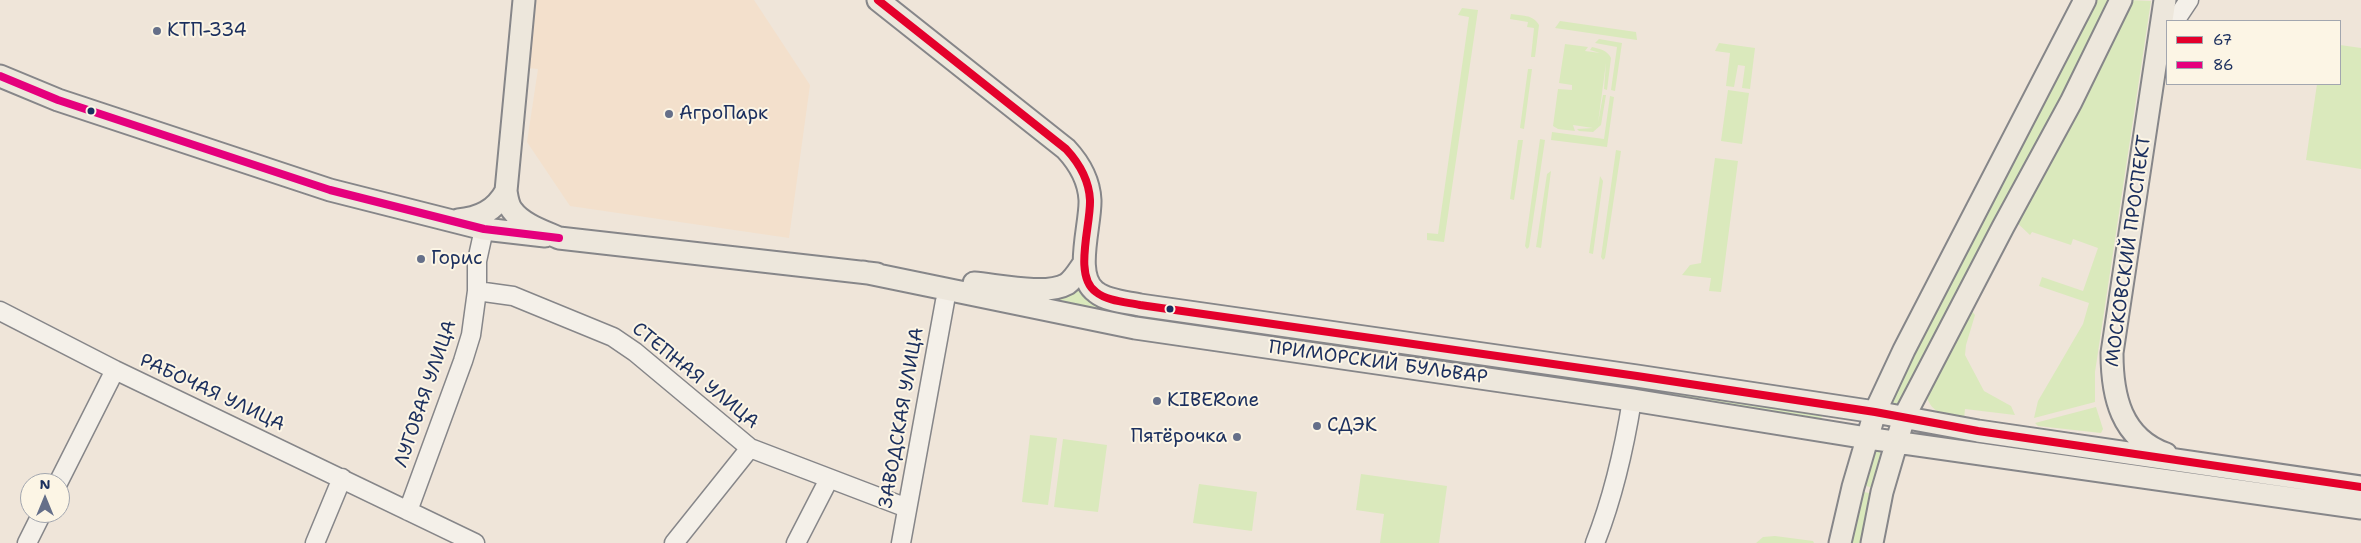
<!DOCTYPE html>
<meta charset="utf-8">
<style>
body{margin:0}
#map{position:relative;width:2361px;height:543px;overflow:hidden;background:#efe5d9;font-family:"Shantell Sans",sans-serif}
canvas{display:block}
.legend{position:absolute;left:2166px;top:20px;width:175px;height:65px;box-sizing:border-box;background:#fcf5e5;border:1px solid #a2a6af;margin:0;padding:6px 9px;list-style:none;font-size:15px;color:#1b2f5e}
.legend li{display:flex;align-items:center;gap:10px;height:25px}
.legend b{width:25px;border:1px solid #a2a6af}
.north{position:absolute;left:20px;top:473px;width:50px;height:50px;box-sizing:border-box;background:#fcf5e5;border:1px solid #a2a6af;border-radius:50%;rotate:0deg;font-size:14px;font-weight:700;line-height:20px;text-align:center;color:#1b2f5e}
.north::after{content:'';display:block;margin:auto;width:18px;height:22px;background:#656f89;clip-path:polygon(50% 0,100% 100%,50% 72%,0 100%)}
</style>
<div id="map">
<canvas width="2361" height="543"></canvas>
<ul class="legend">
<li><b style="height:6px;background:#e4002b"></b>67</li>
<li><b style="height:6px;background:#e5007d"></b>86</li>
</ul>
<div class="north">N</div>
</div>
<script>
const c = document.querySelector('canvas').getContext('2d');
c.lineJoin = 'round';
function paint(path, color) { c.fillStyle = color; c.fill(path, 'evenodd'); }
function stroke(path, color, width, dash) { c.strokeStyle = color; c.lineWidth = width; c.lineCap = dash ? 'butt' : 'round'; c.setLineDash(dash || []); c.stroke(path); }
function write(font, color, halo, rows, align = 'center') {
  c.font = font + ' "Shantell Sans",sans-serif'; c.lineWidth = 4; c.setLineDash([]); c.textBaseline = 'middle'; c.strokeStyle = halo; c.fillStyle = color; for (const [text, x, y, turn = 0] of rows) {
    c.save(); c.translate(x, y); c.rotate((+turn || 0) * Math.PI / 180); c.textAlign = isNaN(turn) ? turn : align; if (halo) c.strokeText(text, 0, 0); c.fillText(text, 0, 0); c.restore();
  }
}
paint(new Path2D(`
 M535,0h219l56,85 -21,153 -219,-32 -43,-64 11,-73 -10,-1z`), '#f3e0cc');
paint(new Path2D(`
 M2096,0h15l-36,72 -176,334 -7,-1 2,-13z
 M2127,0l24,1 -56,371v30l-61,16 4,-17 45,-77 6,-21 -50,-17 3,-9 41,14 15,-43 -25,-9 -2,6 -39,-13 -2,3 -17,-16z
 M1462,8l16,2 -34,232 -17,-2v-7l11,1 31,-217 -11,-2z
 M1511,14c10,2 22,0 28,11l-4,32h-4l3,-29 -7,-1 1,-5 -18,-3z
 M1560,21l76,11 1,8 -82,-12z
 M1599,39l23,4 -7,48 -4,-1 6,-43 -22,-4z
 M1719,43l36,5 -5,41 -8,-1 3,-22 -7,-1 -4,22 -8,-1 4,-33 -15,-2z
 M1565,44l23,3 -3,4 15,2 -10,-3 2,-3c8,2 15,3 19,11l-4,32 -3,-1 2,-26 -8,60 5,-28h3l-5,30 -8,7 -14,-1 -2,-2 16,-1 -20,-3 2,6 -17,-2 -5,-3 5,-37 14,1v-5l-13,-2z
 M2340,45l21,3v121l-55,-9 11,-76h23z
 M1528,69h4l-8,60 -4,-1z
 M1728,90l21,3 -7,51 -21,-3z
 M1610,96l4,1 -7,50 -56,-7 1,-8 52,7z
 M1540,139l5,1 -16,107 -2,2 -2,-3z
 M1518,140h5l-9,60 -4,-1z
 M1616,150l5,1 -16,107 -2,2 -2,-3z
 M1715,158l23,3 -17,131 -12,-1 2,-13 -29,-3 8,-10 11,-2z
 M1551,171l-10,77 -5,-1 11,-73z
 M1600,176l3,5 -10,73 -4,-1z
 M1078,287l3,4 50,23 -1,3 -81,-17 1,-3z
 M1971,310l4,5 -9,30 -1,10 19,36 27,15 4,9 -50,-6 -1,10c-18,-4 -32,-4 -38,-24z
 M1203,321l422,63 -1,5 -423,-58z
 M1644,388l177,24 1,5 -3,3 -175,-27z
 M2096,407l7,22 -2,4 -63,-7 -3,-3z
 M1030,435l27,3 -9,67 -26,-3z
 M1063,439l44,6 -9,67 -44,-5z
 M1875,448l5,1 1,10 -6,29 -14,-3z
 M1361,474l86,12 -8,57h-59l4,-29 -28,-4z
 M1199,484l58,8 -5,39 -59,-8z
 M1859,491l15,3 -8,49h-17z
 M1775,536l38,5 1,2h-58l7,-6z`), '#dae9bc');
const minor = new Path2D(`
 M2175,21l14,-21
 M477,291l36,5 100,41 22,15 115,96 157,60
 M0,311l115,59 360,173
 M58,483l57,-113
 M408,511l55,-150 8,-26 6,-44v-30l7,-32
 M27,543l15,-30
 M315,543l27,-65
 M674,543l76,-95
 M796,543l33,-64
 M901,543l44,-242
 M1595,543c19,-48 29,-93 37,-143`);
const major = new Path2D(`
 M524,0l-18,191c1,6 2,14 6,19 10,14 31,21 47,28l318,36
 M878,0l188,149c13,14 23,31 24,51 1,25 -17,76 6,92 11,9 30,10 44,13l497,71 238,36 103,19 383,56
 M2165,0l-53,353c0,43 9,85 54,101
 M0,76l58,24 272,90 154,39 61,7
 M458,220c21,-2 37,-9 48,-29
 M863,272l272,56 497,72 235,38 494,70
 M974,283c24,2 72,13 93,1 7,-5 12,-14 17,-21
 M1840,543l13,-56 22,-75 29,-62 181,-350
 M1872,543l10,-51 22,-75 99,-190 68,-125 50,-102`);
stroke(minor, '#868689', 21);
stroke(major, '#868689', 25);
stroke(minor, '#f4f0e9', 18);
stroke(major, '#ede7dc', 21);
stroke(new Path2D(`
 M878,0l188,149c13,14 23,31 24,51 1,25 -17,76 6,92 11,9 30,10 44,13l497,71 238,36 103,19 383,56`), '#e4002b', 8);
stroke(new Path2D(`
 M0,76l58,24 272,90 154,39 75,9`), '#e5007d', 8);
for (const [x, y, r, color] of [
 [157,31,5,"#656f89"],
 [91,111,4.5,"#1b2f5e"],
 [669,114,5,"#656f89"],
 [421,259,5,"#656f89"],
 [1170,309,4.5,"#1b2f5e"],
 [1157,401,5,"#656f89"],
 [1317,426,5,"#656f89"],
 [1237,437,5,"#656f89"]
]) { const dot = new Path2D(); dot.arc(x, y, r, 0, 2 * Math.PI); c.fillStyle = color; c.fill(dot); stroke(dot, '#fcf5e5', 2); }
write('19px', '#1b2f5e', '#fcf5e5', [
 ["КТП-334",167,31],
 ["АгроПарк",679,114],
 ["Горис",431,259],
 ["KIBERone",1167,401],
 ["СДЭК",1327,426],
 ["Пятёрочка",1227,437,"right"]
], 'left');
write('19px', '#1b2f5e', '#fcf5e5', [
 ["МОСКОВСКИЙ ПРОСПЕКТ",2129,251,-82],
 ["ПРИМОРСКИЙ БУЛЬВАР",1378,363,8],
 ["СТЕПНАЯ УЛИЦА",695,376,39],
 ["РАБОЧАЯ УЛИЦА",212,393,25],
 ["ЛУГОВАЯ УЛИЦА",426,394,-71],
 ["ЗАВОДСКАЯ УЛИЦА",902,418,-80]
]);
</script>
